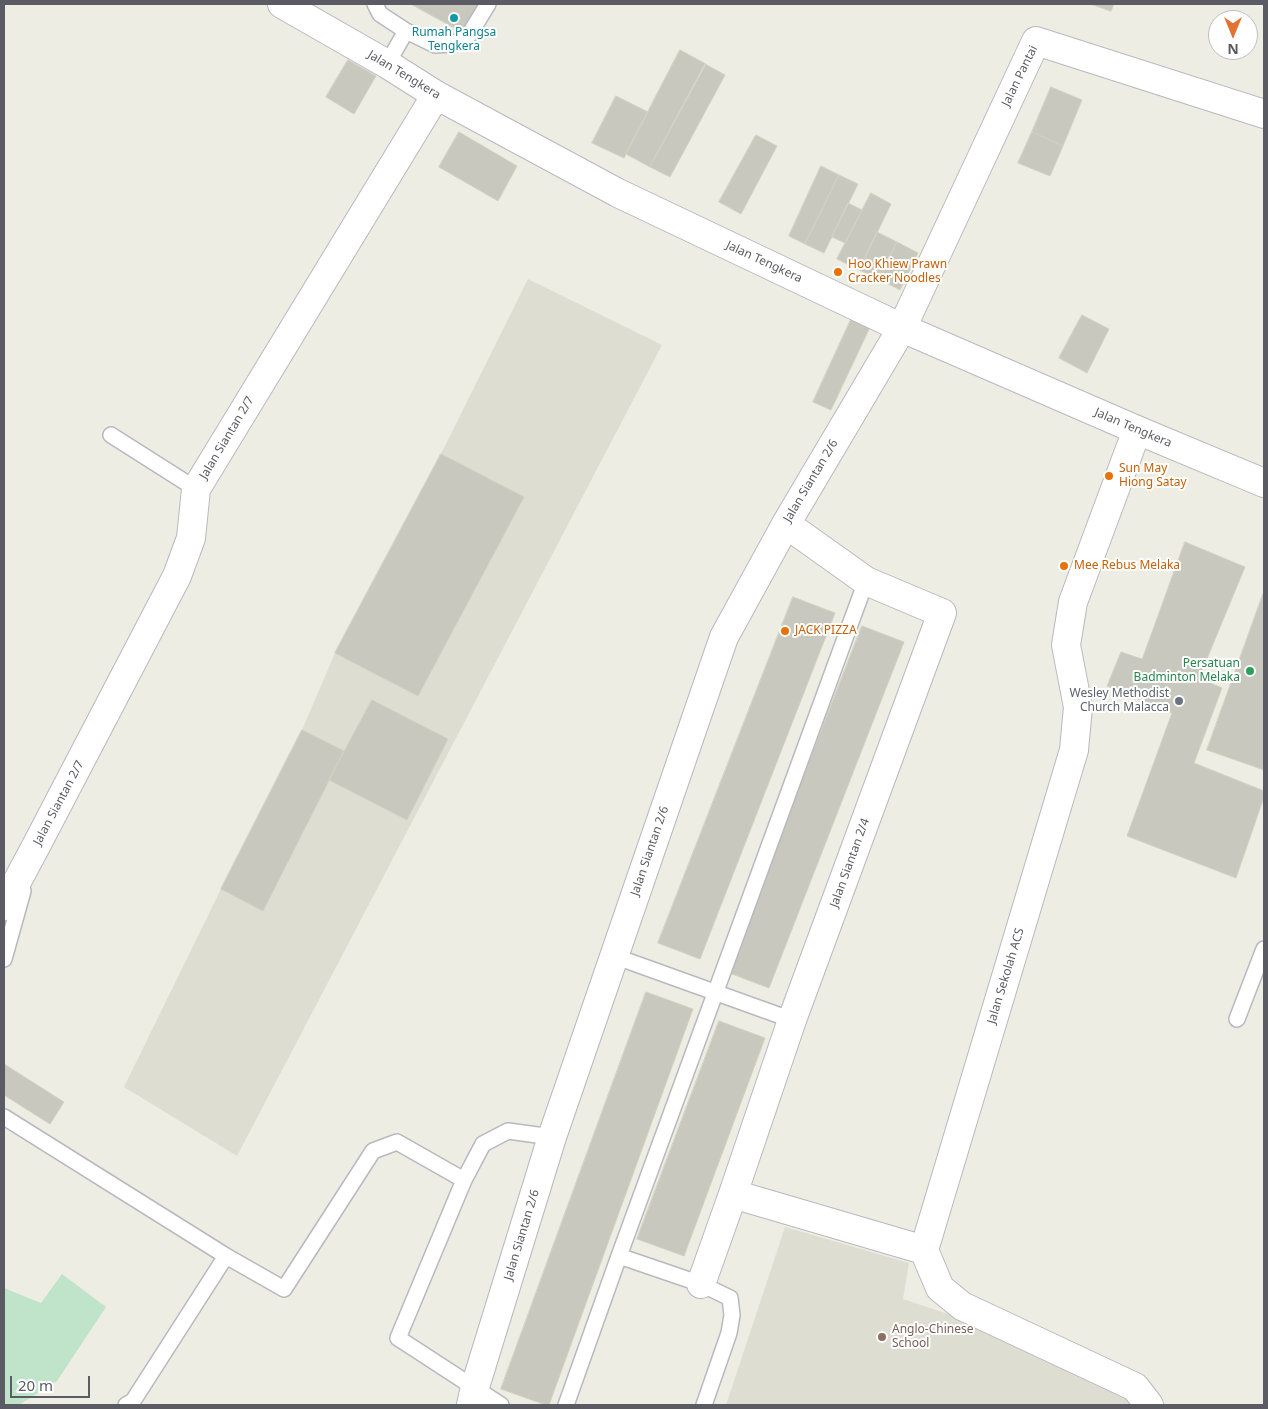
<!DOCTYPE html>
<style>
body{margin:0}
#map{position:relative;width:1268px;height:1409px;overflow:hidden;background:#edede3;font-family:"Noto Sans",sans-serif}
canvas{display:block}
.frame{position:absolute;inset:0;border:5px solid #5b5c63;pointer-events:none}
.north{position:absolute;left:1208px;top:10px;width:50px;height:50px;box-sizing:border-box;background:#fff;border:1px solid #bdbec1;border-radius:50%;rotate:180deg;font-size:14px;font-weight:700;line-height:20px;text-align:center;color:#5b5c63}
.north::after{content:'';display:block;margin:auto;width:18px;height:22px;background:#e37333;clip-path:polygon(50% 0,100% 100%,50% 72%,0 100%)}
.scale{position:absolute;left:10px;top:1376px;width:80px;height:22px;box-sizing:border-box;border:2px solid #5b5c63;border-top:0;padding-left:6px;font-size:15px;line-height:18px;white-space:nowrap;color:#5b5c63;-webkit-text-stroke:4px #fff;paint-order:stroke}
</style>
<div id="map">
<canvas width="1268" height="1409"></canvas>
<div class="frame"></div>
<div class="north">N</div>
<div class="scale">20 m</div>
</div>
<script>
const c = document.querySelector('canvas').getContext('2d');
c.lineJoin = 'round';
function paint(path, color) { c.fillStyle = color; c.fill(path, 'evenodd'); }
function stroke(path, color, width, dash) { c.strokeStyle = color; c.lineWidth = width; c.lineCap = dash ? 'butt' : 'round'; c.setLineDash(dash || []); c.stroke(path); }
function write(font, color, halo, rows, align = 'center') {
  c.font = font + ' "Noto Sans",sans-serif'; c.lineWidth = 4; c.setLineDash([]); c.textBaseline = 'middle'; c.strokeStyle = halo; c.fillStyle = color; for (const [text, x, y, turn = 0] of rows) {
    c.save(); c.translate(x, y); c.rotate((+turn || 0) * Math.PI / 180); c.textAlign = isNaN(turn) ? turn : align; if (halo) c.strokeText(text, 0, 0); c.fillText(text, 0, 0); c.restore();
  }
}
paint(new Path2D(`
 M528,279l134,66 -425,811 -113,-69 97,-198 81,-159 33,-77 106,-199z
 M785,1227l124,36 -6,36 228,76 9,30h-414z`), '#ddddd1');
paint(new Path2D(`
 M62,1274l44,33 -49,74 -38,24h-15v-117l37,15z`), '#c0e4ca');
const building = new Path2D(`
 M411,4h69l-16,29z
 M1091,4h23l-3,7z
 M680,50l26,14 -56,103 -24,-13z
 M348,60l28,16 -22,38 -28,-17z
 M705,64l20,11 -55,102 -20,-10z
 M1051,87l31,13 -19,46 -31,-14z
 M616,96l32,16 -24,46 -32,-15z
 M459,132l58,34 -19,35 -59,-34z
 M1032,132l31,14 -13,30 -32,-13z
 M756,135l21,11 -36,68 -22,-12z
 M821,166l18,9 -34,69 -16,-8z
 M839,175l19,9 -34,69 -19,-9z
 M871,193l20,11 -32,66 -22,-11z
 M848,203l14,7 -17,33 -13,-6z
 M877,232l20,10 -18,37 -20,-9z
 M897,242l21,11 -18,37 -21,-11z
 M853,315l18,10 -40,85 -18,-8z
 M1082,315l27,14 -22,44 -28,-15z
 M441,454l83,43 -106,199 -83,-43z
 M1185,542l60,25 -46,111 23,10 -28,75 70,28v6l-28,81 -109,-42 45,-123 -65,-27 14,-34 21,7z
 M1264,591v179l-57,-20z
 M793,597l42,16 -135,346 -42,-16z
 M862,626l42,16 -135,346 -42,-16z
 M372,700l76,39 -41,81 -78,-40z
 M302,730l42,21 -81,160 -42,-22z
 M646,992l47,17 -144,396h-3l-45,-16z
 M719,1021l46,17 -81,218 -47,-17z
 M4,1064l60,38 -14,22 -46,-29z`);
paint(building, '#c8c8bf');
stroke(building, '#d2d1c1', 1);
const lane = new Path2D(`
 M375,4l5,10 26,17 29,14 18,-1 16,-9 19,-31
 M387,64l19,-33
 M111,435l85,54
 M614,956l178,64
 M4,959l19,-68
 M1237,1019l27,-70
 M4,1117l222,139 58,33 89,-138 24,-9 67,38
 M619,1256l247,-675
 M126,1405l7,-4 93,-145
 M501,1405l-103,-67 66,-158 19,-36 25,-13 44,6
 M566,1405l53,-149 82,28 29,14 2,17 -3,18 -25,72`);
const street = new Path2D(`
 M1137,430l-64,172 -7,43 12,62 -4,43 -150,500 16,38 22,18 173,81 14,18
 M4,906l32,-60 141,-270 14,-38 5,-49 240,-394
 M733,1194l191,56
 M701,1284l32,-90 59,-174 150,-407 -76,-32 -80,-57
 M471,1405l4,-18 77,-250 172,-500 62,-113 116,-196 134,-287 228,73`);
const secondary = new Path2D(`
 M282,4l105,60 49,31 182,98 284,135 235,102 127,53`);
stroke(lane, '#b8b9bf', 18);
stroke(street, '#b8b9bf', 30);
stroke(secondary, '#b8b9c1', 30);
stroke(lane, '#fff', 15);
stroke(street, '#fff', 28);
stroke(secondary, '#fff', 28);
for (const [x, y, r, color] of [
 [454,18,5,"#0f9aa8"],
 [838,272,5,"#e8710a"],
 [1109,476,5,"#e8710a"],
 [1064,566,5,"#e8710a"],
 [785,631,5,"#e8710a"],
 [1250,671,5,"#2e9e5b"],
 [1179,701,5,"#6b7280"],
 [882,1337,5,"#8d6e63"]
]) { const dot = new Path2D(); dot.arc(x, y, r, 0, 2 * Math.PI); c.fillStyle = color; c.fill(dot); stroke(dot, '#fff', 2); }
write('12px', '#0d838f', '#fff', [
 ["Rumah Pangsa",454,33],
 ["Tengkera",454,47]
]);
write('12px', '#5b5c63', '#fff', [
 ["Jalan Tengkera",404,75,31],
 ["Jalan Pantai",1020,76,-64],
 ["Jalan Tengkera",764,262,25],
 ["Jalan Tengkera",1133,428,23],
 ["Jalan Siantan 2/7",227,438,-59],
 ["Jalan Siantan 2/6",811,481,-59],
 ["Jalan Siantan 2/7",59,803,-62],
 ["Jalan Siantan 2/6",650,851,-71],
 ["Jalan Siantan 2/4",850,863,-70],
 ["Jalan Sekolah ACS",1006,976,-73],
 ["Jalan Siantan 2/6",522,1235,-73]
]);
write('12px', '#c56008', '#fff', [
 ["Hoo Khiew Prawn",848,265],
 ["Cracker Noodles",848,279],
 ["Sun May",1119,469],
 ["Hiong Satay",1119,483],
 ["Mee Rebus Melaka",1074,566],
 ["JACK PIZZA",795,631]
], 'left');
write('12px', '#27864d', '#fff', [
 ["Persatuan",1240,664],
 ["Badminton Melaka",1240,678]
], 'right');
write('12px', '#5b616d', '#fff', [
 ["Wesley Methodist",1169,694],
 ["Church Malacca",1169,708]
], 'right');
write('12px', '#785e54', '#fff', [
 ["Anglo-Chinese",892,1330],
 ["School",892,1344]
], 'left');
</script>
